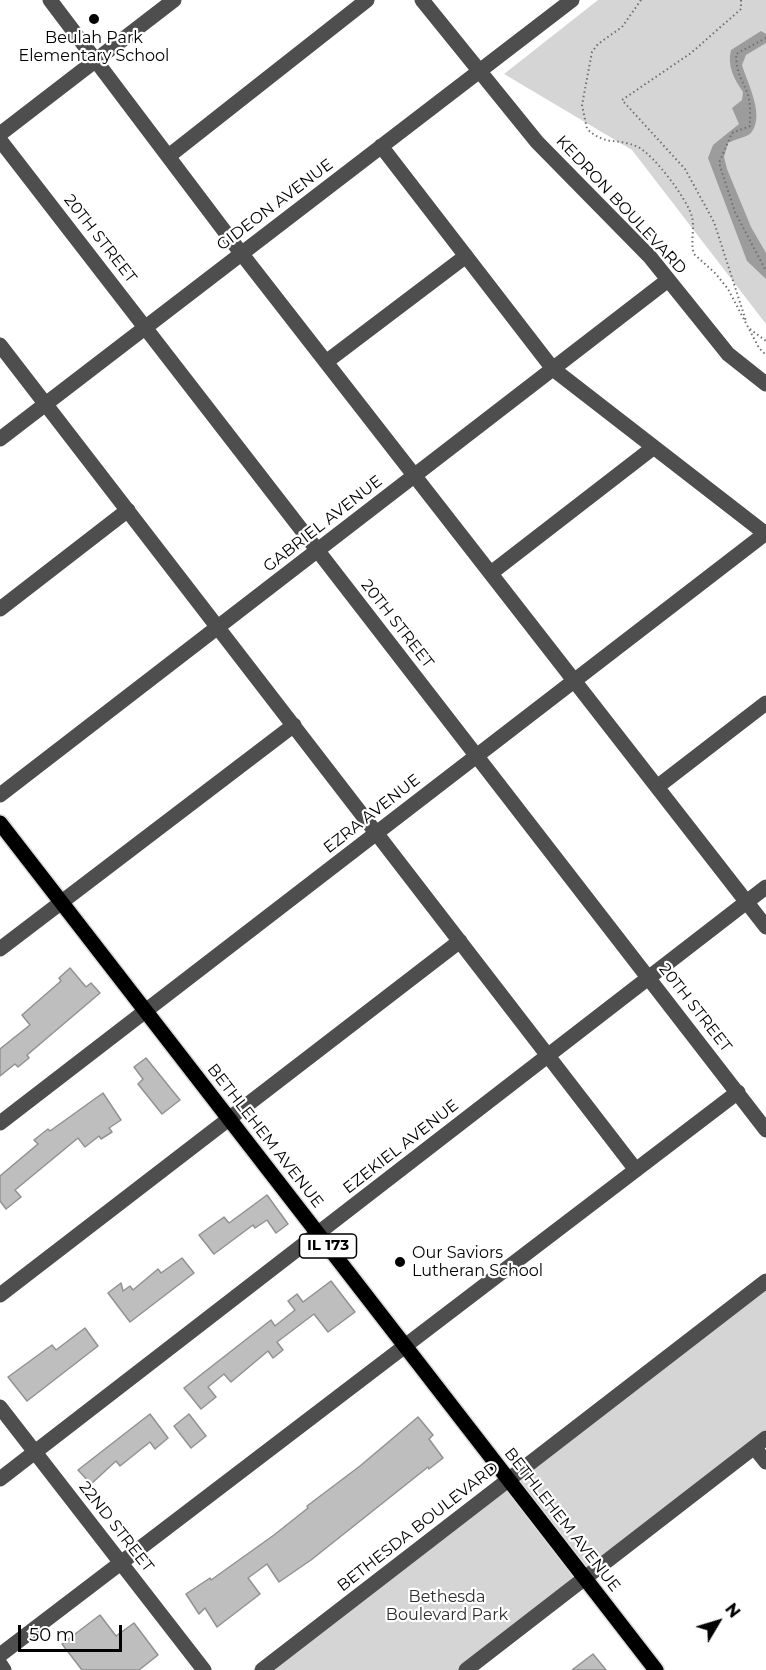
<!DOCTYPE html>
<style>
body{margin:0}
#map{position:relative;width:766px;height:1670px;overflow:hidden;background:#fff;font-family:Montserrat,sans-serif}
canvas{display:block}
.north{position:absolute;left:688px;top:1592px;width:60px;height:60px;-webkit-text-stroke:4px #fff;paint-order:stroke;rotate:52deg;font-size:16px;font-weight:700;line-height:24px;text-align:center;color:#000}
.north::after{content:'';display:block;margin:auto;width:21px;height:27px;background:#000;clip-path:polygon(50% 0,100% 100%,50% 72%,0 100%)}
.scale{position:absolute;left:18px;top:1625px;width:104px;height:27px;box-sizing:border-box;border:3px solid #000;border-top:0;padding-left:8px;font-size:18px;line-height:21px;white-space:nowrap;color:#000;-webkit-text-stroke:4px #fff;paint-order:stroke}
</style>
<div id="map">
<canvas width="766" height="1670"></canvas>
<div class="north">N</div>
<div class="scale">50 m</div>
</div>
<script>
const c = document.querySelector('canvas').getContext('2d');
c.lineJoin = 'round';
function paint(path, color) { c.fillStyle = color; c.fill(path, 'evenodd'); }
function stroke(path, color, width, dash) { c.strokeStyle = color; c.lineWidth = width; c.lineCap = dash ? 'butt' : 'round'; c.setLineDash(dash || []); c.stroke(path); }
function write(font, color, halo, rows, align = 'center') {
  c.font = font + ' Montserrat,sans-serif'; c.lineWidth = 4.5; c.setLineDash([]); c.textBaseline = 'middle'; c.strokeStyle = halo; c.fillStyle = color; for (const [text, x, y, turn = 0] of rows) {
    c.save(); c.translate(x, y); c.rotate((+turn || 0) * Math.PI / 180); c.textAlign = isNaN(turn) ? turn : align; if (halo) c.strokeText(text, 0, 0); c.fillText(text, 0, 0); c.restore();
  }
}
paint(new Path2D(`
 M598,0h168v324l-134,-174 -128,-76z
 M766,1282v156l-300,232h-204z`), '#d5d5d5');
paint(new Path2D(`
 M761,31l5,3v9l-20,12 -4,10c6,20 24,52 8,69 -6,4 -15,5 -22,9l-4,14 3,12 24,58 15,26v26l-19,-18 -39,-103 5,-13 26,-21 -7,-16 10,-8 1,-8c-9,-13 -16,-26 -12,-42z`), '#9c9c9c');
const building = new Path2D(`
 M70,968l16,19 5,-4 9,10 -73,62 2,3 -11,9 -3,-3 -15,12v-27l30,-24 -8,-10 39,-34 -2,-3z
 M146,1058l34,42 -18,14 -24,-30 5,-5 -9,-12z
 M103,1093l18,27 -12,8 3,4 -11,7 -2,-3 -14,11 -7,-9 -63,52 6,7 -15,12 -6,-8v-25l38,-32 -4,-4 14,-11 2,2z
 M267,1195l21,29 -12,9 -9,-13 -12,8 -2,-3 -39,29 -15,-19 25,-18 5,6z
 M182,1258l12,15 -64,49 -22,-29 13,-10 2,8 7,-5 3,4 25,-21 3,4z
 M331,1281l24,31 -27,20 -14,-18 -37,28 6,8 -10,8 -5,-7 -37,31 -7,-8 -16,13 8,10 -15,12 -17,-21 87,-68 4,6 20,-16 -7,-9 9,-7 6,8z
 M85,1328l13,18 -71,55 -19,-24 44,-32 4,5z
 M150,1414l18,24 -13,11 -5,-7 -30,24 -4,-5 -25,23 -13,-14z
 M189,1414l17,22 -15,12 -17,-22z
 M418,1417l15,18 -4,4 14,19 -14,11 -1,-2 -117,93 -32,22 -12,-18 -19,14 12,16 -43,33 -12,-19 -6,6 -13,-20 24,-16 1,2 63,-45 34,-27 -1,-2 53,-40z
 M100,1615l16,21 18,-13 24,32 -19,15h-57l-20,-26z
 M593,1654l13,16h-34z`);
paint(building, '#bebebe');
stroke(building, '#929292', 1.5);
const major = new Path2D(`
 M0,823l656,847`);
stroke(major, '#dbdbdb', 18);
stroke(new Path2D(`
 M641,0l-19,27 -24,17 -6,8 -10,53 5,24c20,18 30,8 51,18 16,8 50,53 54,70 3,12 -2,25 2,37l22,20 12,15 31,59 7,7
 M741,0v9l-50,44 -69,47 63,69 29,53 32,99
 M766,38l-30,16c1,20 4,21 11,38 4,10 3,23 3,34l-18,7 -13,30 16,49 31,59
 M750,329l16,12`), '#707070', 2, [1.5, 3]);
stroke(new Path2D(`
 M50,0l191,253 525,674
 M422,0l115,142 113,115 78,97 38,30
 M0,134l174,-134
 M0,140l766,990
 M381,146l172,223 213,165
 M170,155l197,-155
 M0,345l636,825
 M326,362l140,-106
 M0,439l572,-439
 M491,573l163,-126
 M0,609l128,-99
 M657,787l109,-84
 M0,795l668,-515
 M0,949l294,-224
 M0,1123l766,-590
 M0,1295l460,-354
 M0,1407l204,263
 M754,1447l12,15
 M0,1479l766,-592
 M0,1655l738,-563
 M0,1664l4,6
 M262,1670l504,-389
 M466,1670l300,-232`), '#4e4e4e', 15);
stroke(major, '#000', 15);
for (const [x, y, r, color] of [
 [94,19,6,"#000"],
 [400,1262,6,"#000"]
]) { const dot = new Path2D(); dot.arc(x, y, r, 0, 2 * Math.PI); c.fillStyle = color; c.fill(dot); stroke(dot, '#fff', 2); }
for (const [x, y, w] of [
 [328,1246,57]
]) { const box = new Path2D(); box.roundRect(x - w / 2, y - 12, w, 24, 4.5); c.fillStyle = '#fff'; c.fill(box); stroke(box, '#000', 1.5); }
write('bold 15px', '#000', null, [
 ["IL 173",328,1246]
]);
write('16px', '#000', '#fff', [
 ["Beulah Park",94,38],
 ["Elementary School",94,56],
 ["Our Saviors",412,1253,"left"],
 ["Lutheran School",412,1271,"left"]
]);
write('16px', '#000', '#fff', [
 ["GIDEON AVENUE",275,205,-37],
 ["KEDRON BOULEVARD",621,205,47],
 ["20TH STREET",100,239,52],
 ["GABRIEL AVENUE",323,524,-38],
 ["20TH STREET",397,624,52],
 ["EZRA AVENUE",372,814,-38],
 ["20TH STREET",695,1008,52],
 ["BETHLEHEM AVENUE",265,1136,52],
 ["EZEKIEL AVENUE",401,1147,-38],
 ["BETHLEHEM AVENUE",562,1520,52],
 ["22ND STREET",116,1527,52],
 ["BETHESDA BOULEVARD",418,1527,-38]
]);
write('16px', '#2c2c2c', '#fff', [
 ["Bethesda",447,1597],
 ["Boulevard Park",447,1615]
]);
</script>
